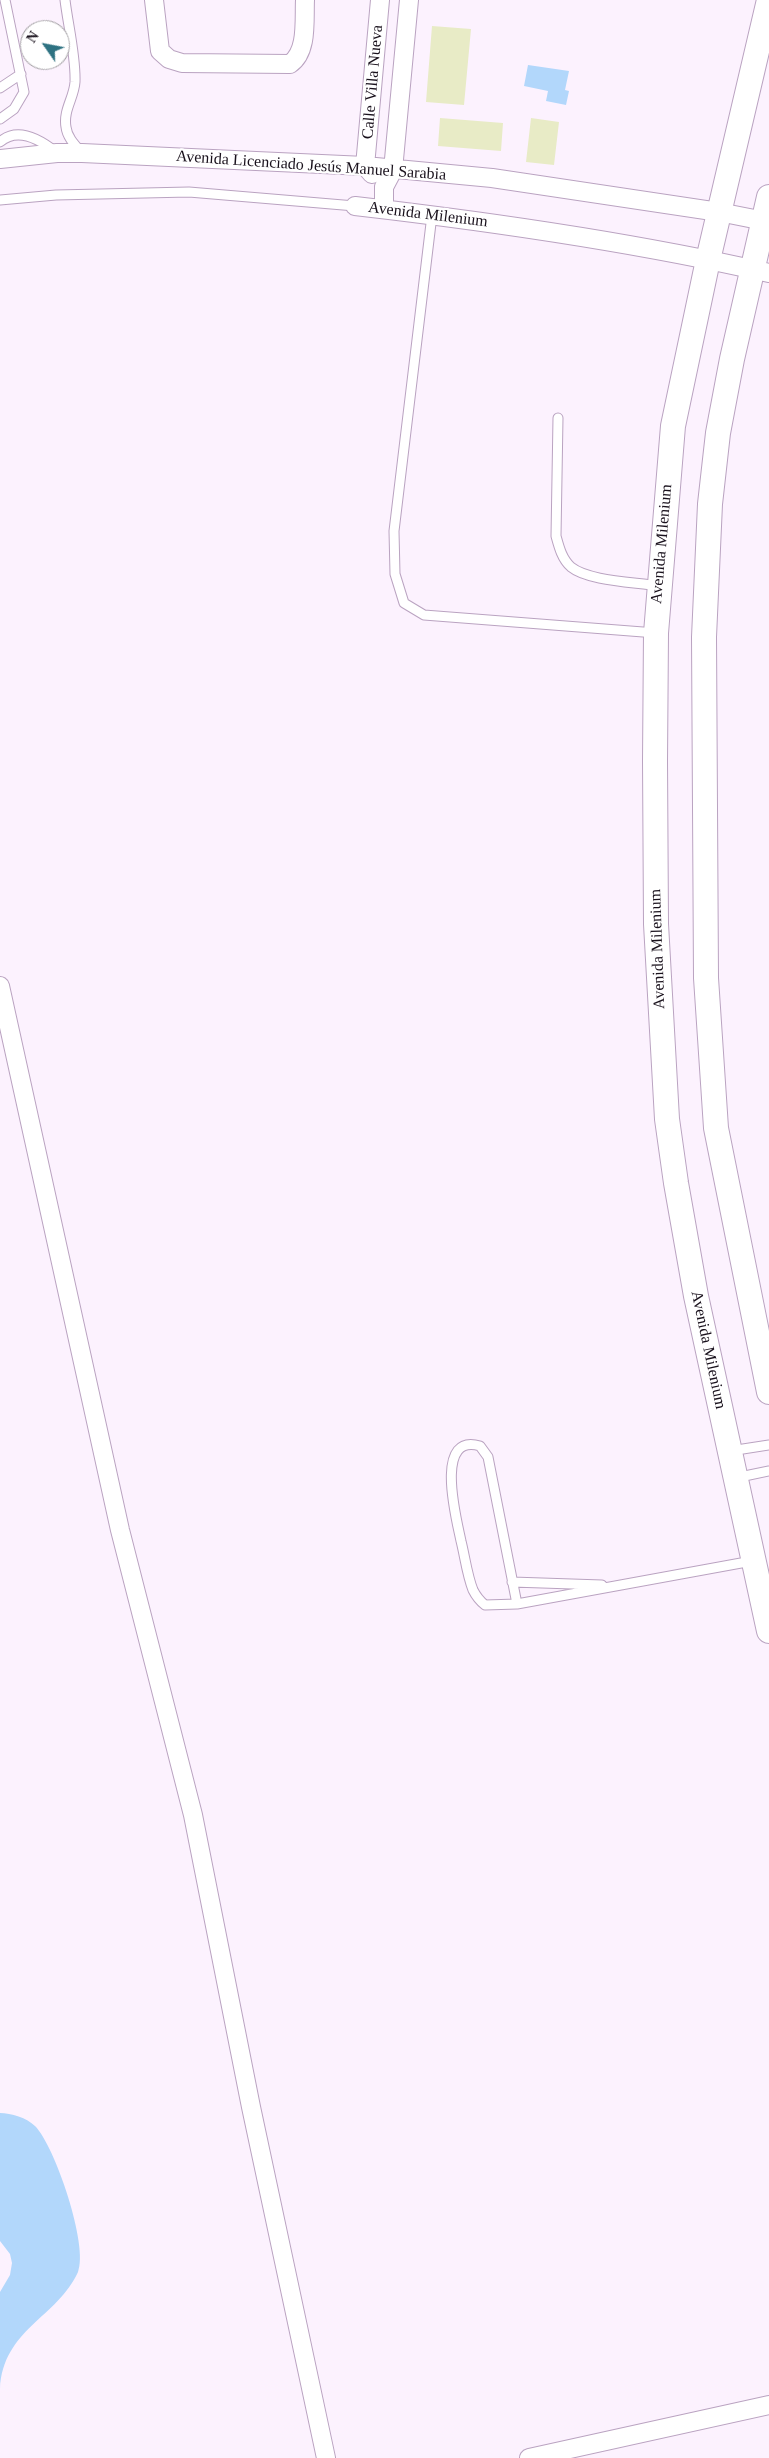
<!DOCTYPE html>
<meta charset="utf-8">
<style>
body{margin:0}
#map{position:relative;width:769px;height:2458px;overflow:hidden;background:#fcf2fe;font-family:Georgia,serif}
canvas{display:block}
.north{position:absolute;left:20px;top:20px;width:50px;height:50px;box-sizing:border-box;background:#fff;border:1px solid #a3a0a4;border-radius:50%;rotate:303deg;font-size:14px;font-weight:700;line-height:20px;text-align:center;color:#19111c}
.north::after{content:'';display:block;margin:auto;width:18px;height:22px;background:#2e7282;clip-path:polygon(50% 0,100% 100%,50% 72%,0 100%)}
</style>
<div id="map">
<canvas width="769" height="2458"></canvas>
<div class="north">N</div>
</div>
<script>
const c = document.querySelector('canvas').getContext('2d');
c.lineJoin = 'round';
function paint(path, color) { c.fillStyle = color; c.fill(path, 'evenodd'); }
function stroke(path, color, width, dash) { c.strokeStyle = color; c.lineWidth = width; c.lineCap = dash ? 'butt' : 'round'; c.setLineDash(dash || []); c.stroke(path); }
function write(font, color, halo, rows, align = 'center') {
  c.font = font + ' Georgia,serif'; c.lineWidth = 4.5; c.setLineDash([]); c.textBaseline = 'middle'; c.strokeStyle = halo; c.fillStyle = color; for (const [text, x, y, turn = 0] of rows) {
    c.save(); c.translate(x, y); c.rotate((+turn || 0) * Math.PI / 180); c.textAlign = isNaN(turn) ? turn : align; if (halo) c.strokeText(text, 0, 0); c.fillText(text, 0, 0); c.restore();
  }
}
paint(new Path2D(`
 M432,26l39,3 -7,76 -38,-3z
 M440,118l63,5 -2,28 -63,-5z
 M531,118l28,4 -5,43 -28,-3z`), '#e8ebc6');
paint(new Path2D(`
 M528,65l41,6 -4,19 4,1 -3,14 -20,-4 2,-10 -24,-5z
 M0,2113c11,0 27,5 35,13 20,20 54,120 43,146 -21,46 -75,57 -78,117v-97l10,-17 2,-12 -2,-9 -10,-13z`), '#b2d7fb');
const lane = new Path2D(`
 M65,0c3,25 11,57 10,82 -1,16 -12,28 -9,45 1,10 9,18 16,26
 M0,88l21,-14
 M0,119l14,-10 10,-17 -19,-92
 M0,142c18,-16 41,-2 57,11
 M0,200l56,-5 133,-3 166,14
 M432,215l-38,316 1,43 9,29 20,12 232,18
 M558,418l-2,118c3,11 6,23 15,31 17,14 64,15 87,19
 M730,1451l39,-6
 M735,1478l34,-7
 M512,1582l90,3
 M517,1604l-29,-147 -8,-11c-47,-14 -23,75 -19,95 4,16 6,34 12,49 3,6 7,11 12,15l32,-1 235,-43`);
const street = new Path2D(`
 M154,0l6,51 9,8 13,4 108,1c18,-12 14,-44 15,-64
 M0,159l57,-6h25l283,13 127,12 227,34 50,10
 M372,174l-7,-8 15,-166
 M355,206c139,16 278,36 414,67
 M384,209v-22l9,-17 16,-170
 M0,986l120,544 73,285 58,292 75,351
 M529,2458l240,-53`);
const secondary = new Path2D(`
 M769,0l-61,260 -35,166 -17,207 -1,128 1,163 11,195 9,64 20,113 73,335
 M769,197l-37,162 -14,74 -8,71 -6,133 2,341 10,150 53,264`);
stroke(lane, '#baa3c1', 11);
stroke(street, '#baa3c1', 20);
stroke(secondary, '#baa3c1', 26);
stroke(lane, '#fff', 9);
stroke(street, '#fff', 18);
stroke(secondary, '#fff', 24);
write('16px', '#19111c', '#fff', [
 ["Calle Villa Nueva",373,82,-85],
 ["Avenida Licenciado Jesús Manuel Sarabia",311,166,4],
 ["Avenida Milenium",428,215,7],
 ["Avenida Milenium",662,544,-85],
 ["Avenida Milenium",658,949,-92],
 ["Avenida Milenium",708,1350,78]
]);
</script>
